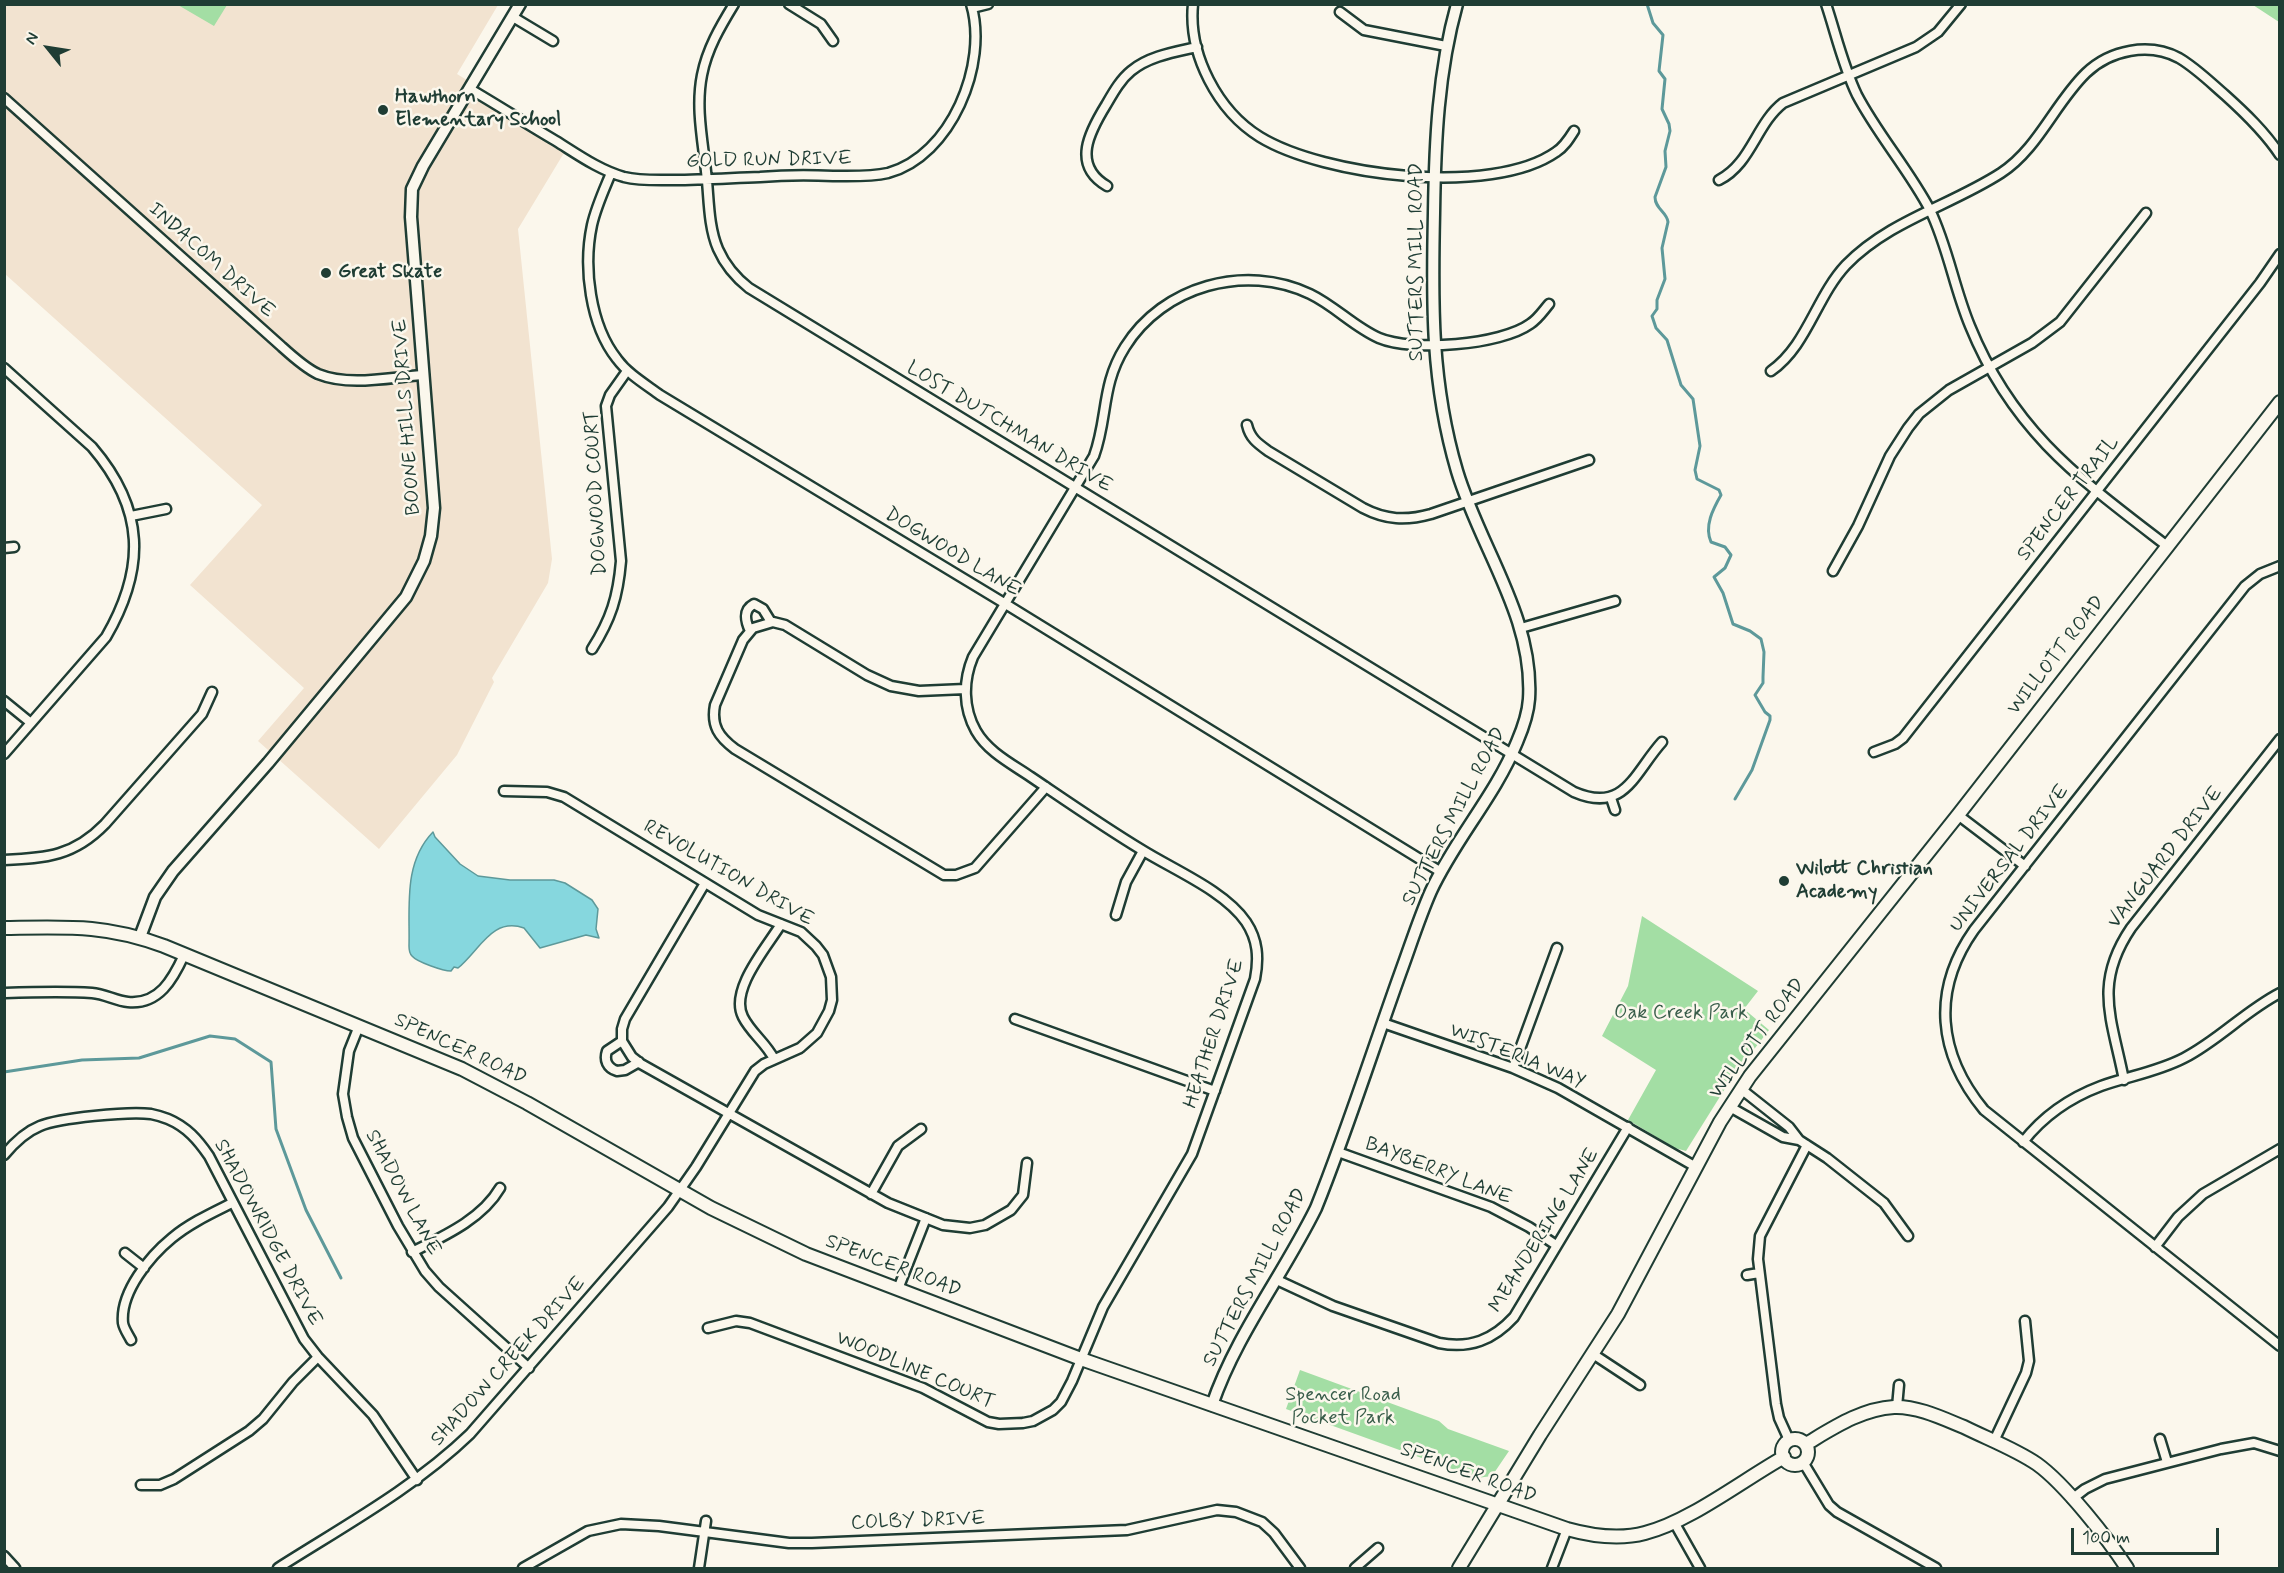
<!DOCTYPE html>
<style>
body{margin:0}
#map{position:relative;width:2284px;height:1573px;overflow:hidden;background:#fbf7ec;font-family:Mynerve,sans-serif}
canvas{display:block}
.frame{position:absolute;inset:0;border:6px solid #1f3d34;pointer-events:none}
.north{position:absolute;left:18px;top:18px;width:60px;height:60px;-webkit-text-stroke:4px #fbf7ec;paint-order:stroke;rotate:300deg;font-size:16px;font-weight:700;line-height:24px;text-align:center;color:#1f3d34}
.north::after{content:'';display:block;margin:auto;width:21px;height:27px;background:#1f3d34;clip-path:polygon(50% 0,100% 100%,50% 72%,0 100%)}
.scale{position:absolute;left:2071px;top:1528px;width:148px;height:27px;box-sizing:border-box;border:3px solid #1f3d34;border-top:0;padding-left:8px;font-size:18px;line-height:21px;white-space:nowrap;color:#1f3d34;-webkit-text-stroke:4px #fbf7ec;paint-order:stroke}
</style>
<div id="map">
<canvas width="2284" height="1573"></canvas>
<div class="frame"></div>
<div class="north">N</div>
<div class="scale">100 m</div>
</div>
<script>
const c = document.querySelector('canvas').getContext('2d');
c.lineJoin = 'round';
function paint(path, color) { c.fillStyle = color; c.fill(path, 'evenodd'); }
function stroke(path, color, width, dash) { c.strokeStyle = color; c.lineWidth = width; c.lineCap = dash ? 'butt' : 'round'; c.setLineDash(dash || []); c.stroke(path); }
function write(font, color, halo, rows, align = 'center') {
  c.font = font + ' Mynerve,sans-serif'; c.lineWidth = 5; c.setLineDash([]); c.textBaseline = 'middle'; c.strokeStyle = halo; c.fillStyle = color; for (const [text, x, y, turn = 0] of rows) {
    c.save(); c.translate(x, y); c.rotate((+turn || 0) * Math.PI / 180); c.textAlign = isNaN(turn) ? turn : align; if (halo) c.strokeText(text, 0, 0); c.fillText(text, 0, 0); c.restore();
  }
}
paint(new Path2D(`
 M5,5h493l-41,69 113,69 -52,86 34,330 -4,24 -56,95 2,4 -37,73 -78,94 -121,-108 46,-53 -114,-103 72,-80 -257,-231z`), '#f2e3d0');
paint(new Path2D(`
 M178,5h49l-13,21z
 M2253,5h26v17z
 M1642,916l116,75 -14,18 25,21 -38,49 -45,72 -11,-3 -47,-28 28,-50 -54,-34 26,-50z
 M1300,1370l139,51 9,8 61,22 -17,25 -15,2 -191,-69z`), '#a3dea4');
const water = new Path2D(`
 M433,832l2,5 25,27 18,12 32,4h44l11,3 27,17 6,9 -2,20 3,9 -13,-3 -46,13 -16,-20c-32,-11 -44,22 -66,40l-4,-1 -3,4c-8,0 -34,-9 -39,-15 -3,-3 -3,-6 -3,-10 1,-39 -6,-83 24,-114z`);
paint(water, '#86d7de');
stroke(water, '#5d999a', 1.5);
stroke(new Path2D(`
 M1647,4l6,19 10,12 -4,36 6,8 -3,30 7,15 1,7 -5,20 1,16 -11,30c0,12 12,15 13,25l-6,26 3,31 -8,21v9l-5,7 4,12 11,12 14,45 12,14 7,47 -5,24 2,9 22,11 2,5c-8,14 -17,31 -10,47l14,5 6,8 -6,13 -11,9 9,16 10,31 17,7 11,8 3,13 -1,25v6l-8,12 10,17 5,4v4l-18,50 -17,29
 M4,1072l78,-12 57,-2 71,-22 25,3 36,23 5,67 30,81 35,68`), '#5d999a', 3);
const minor = new Path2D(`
 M734,4c-14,23 -27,45 -32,71 -7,35 2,71 5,106 2,22 2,47 11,68 7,16 17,28 31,39l825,504c51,22 60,-19 88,-50
 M789,4l32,20 12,17
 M1193,4c-5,51 25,107 67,133 64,39 232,60 296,15 8,-5 13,-13 18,-21
 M1826,4c10,30 17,62 31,91 21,40 52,75 73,115 18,37 24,78 40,116 43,106 110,153 197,220
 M972,8l16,-4
 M1340,12l24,18 82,16
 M513,17l40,24
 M470,89c29,17 57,35 86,52 21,13 43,29 68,36 16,4 33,3 50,3 29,0 57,-2 86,-3 25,-2 49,-2 73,-1 18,0 37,1 55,-3 63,-17 101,-109 83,-169
 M4,98l277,248c11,10 24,22 37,28 32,13 73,3 106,1
 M611,173c-7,17 -15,34 -19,52 -9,42 -2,100 25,134 11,15 28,25 43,36l344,208 437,269
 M1719,180c32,-16 37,-56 64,-77l133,-56 22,-15 23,-28
 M1107,186c-36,-21 -17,-55 -1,-81 7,-12 14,-25 25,-34 18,-15 44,-19 66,-24
 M4,368l88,79c53,62 54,121 14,190l-102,117
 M1771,371c36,-25 45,-74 75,-106 44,-45 104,-59 155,-92 37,-24 54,-70 85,-100 24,-23 63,-31 93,-15 17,10 31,24 46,37 20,18 40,37 55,60
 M1247,425c3,13 10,18 21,26l95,57c23,12 43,13 68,6l158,-54
 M131,516l35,-7
 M4,548l10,-1
 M2280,566l-20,8 -15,12 -271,344c-43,61 -36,124 10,180l296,236
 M1833,571l25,-45 32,-70 18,-28 11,-14 30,-24 83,-47 28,-21 86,-109
 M1521,628l94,-27
 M750,631c-5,-11 -7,-21 4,-27l9,5 8,13
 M592,649c19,-30 26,-52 29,-88l-15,-155 4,-11 17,-24
 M965,689l-46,2 -28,-5 -24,-11 -82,-50 -12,-3 -20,6 -10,12 -28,65c-4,21 4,32 20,44l209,126h12l19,-7 71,-81
 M4,701l27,22
 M1874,752l21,-8 8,-6 357,-455 20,-29
 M1611,798l4,12
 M1958,815l67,51
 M4,860c43,-2 70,-4 101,-36l97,-110 10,-22
 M705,883l-80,136 -3,10v12l10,16 9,7 247,139 55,22 27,3 15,-3 26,-15 12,-15 4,-32
 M1116,915l10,-33 17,-31
 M4,993c30,-1 59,-2 88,0 13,1 24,8 36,9 31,3 45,-23 56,-47
 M1015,1019l200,72
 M1383,1023l130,45 45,20 138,79
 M359,1026l-10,25 -6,43 4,23 6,21 45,88 27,45 14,16 90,81
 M622,1041l-15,10c-3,9 0,17 10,20l8,-1 14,-8
 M774,1059c-8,-16 -23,-26 -31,-42 -14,-27 24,-70 38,-93
 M1513,1068l44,-120
 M2124,1080c-12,-61 -31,-96 7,-152l149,-189
 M1741,1089l48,38 10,13 28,18 57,45 24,33
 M1730,1107l53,30 16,3
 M2023,1142c21,-27 46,-44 78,-56 28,-10 56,-14 83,-28 35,-18 61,-47 96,-65
 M1338,1152l153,55 38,20 27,18
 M4,1155c10,-12 21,-23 36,-29 19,-8 89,-15 111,-12 5,1 12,3 17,5 19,8 30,21 41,37l95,183 14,18 55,58 44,65
 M871,1194l27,-48 23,-17
 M2155,1247l23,-30 25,-23 77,-45
 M412,1252c32,-16 70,-33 88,-64
 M125,1253l19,15
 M1747,1275l12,-2
 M1277,1280l56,26 106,37c31,6 54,-3 75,-26l114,-190
 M898,1289l28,-71
 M708,1328l28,-7 14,2 173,65 65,34 11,2 24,-1 10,-2 20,-11 8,-8 11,-21 31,-74 89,-153 63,-175c4,-21 3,-39 -9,-57 -21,-31 -72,-52 -104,-72 -38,-23 -74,-48 -111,-73 -19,-13 -43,-25 -55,-46 -13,-23 -13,-50 -3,-74l121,-201c14,-38 7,-71 31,-109 38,-61 120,-84 185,-53 25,12 44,33 69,44 33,14 122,7 151,-14 8,-5 13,-13 19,-20
 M131,1340c-3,-6 -7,-11 -8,-17 -3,-31 27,-67 49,-85 18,-15 40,-25 60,-35
 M1593,1354l47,31
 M1897,1407l2,-22
 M2160,1439l7,23
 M1789,1440l-10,-22 -3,-14 -18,-145 2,-23 47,-91
 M1994,1441l32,-68 3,-12 -4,-40
 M1803,1462l26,43 8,7 99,56
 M141,1485h19l14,-6 75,-48 14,-12 30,-37 25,-25
 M2072,1499l13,-10 20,-10 116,-30 33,-6 26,8
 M1674,1522l26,46
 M4,1556l11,12
 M278,1568c66,-42 136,-80 192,-134l198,-227 28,-40 59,-96 9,-7 36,-16 17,-15 12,-22 3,-11 -1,-23 -8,-22 -7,-9 -15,-14 -43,-17 -194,-118 -17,-5 -43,-1
 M523,1568l65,-37 33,-7 38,2 130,17h23l315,-13 90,-20 19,2 26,10 12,11 26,35
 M699,1568l7,-47
 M1355,1568l23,-20
 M1552,1568l15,-39`);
const tertiary = new Path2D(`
 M140,937l15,-40 18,-26 95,-108 138,-166 18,-36 7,-25 3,-28 -23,-291 1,-28 11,-23 97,-162
 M1212,1405c24,-70 71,-130 104,-197 31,-77 56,-156 84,-234 10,-27 19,-56 31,-83 24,-52 64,-95 86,-149 6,-14 11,-27 12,-43 5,-82 -49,-151 -72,-228 -26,-88 -25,-168 -23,-258 1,-71 4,-141 23,-209`);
const secondary = new Path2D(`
 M4,928c61,-1 102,-4 160,18l298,123 65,34 184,105 95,46 275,105 486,170c25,7 52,11 78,4 44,-11 98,-53 139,-76
 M1782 1452a13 13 0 1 1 26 0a13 13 0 1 1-26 0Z
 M1806,1444c27,-16 55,-35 88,-37 23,-1 48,11 70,20 24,12 51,22 73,37 28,20 71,75 90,104
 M1459,1568l81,-133 78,-121 102,-192 30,-46 208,-261 322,-413`);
stroke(minor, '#1f3d34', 13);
stroke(tertiary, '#1f3d34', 15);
stroke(secondary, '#1f3d34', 16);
stroke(minor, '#fbf7ec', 8);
stroke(tertiary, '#fbf7ec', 10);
stroke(secondary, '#fbf7ec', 12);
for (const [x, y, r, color] of [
 [383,110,6,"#1f3d34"],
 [326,273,6,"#1f3d34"],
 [1784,881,6,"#1f3d34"]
]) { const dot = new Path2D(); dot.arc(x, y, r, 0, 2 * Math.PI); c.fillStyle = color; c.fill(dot); stroke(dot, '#fbf7ec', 2); }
write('bold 20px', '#1f3d34', '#fbf7ec', [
 ["Hawthorn",395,98],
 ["Elementary School",395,121],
 ["Great Skate",338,273],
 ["Wilott Christian",1796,870],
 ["Academy",1796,893]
], 'left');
write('20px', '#1f3d34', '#fbf7ec', [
 ["GOLD RUN DRIVE",769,161,-1],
 ["INDACOM DRIVE",211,261,42],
 ["SUTTERS MILL ROAD",1418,262,-90],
 ["BOONE HILLS DRIVE",408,417,-94],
 ["LOST DUTCHMAN DRIVE",1009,428,31],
 ["DOGWOOD COURT",597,493,-93],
 ["SPENCER TRAIL",2069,499,-52],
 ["DOGWOOD LANE",952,553,31],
 ["WILLOTT ROAD",2057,656,-52],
 ["SUTTERS MILL ROAD",1455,817,-62],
 ["VANGUARD DRIVE",2166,858,-52],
 ["UNIVERSAL DRIVE",2010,859,-52],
 ["REVOLUTION DRIVE",728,874,30],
 ["HEATHER DRIVE",1215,1034,-72],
 ["WILLOTT ROAD",1758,1039,-53],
 ["SPENCER ROAD",460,1050,25],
 ["WISTERIA WAY",1517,1057,22],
 ["BAYBERRY LANE",1438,1172,21],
 ["SHADOW LANE",402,1193,62],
 ["MEANDERING LANE",1545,1231,-58],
 ["SHADOWRIDGE DRIVE",267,1233,62],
 ["SPENCER ROAD",893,1267,21],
 ["SUTTERS MILL ROAD",1256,1278,-62],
 ["SHADOW CREEK DRIVE",509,1362,-48],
 ["WOODLINE COURT",915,1371,23],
 ["SPENCER ROAD",1468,1474,20],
 ["COLBY DRIVE",918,1522,-2]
]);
write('20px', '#395d4a', '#fbf7ec', [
 ["Oak Creek Park",1681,1014],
 ["Spencer Road",1343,1396],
 ["Pocket Park",1343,1419]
]);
</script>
